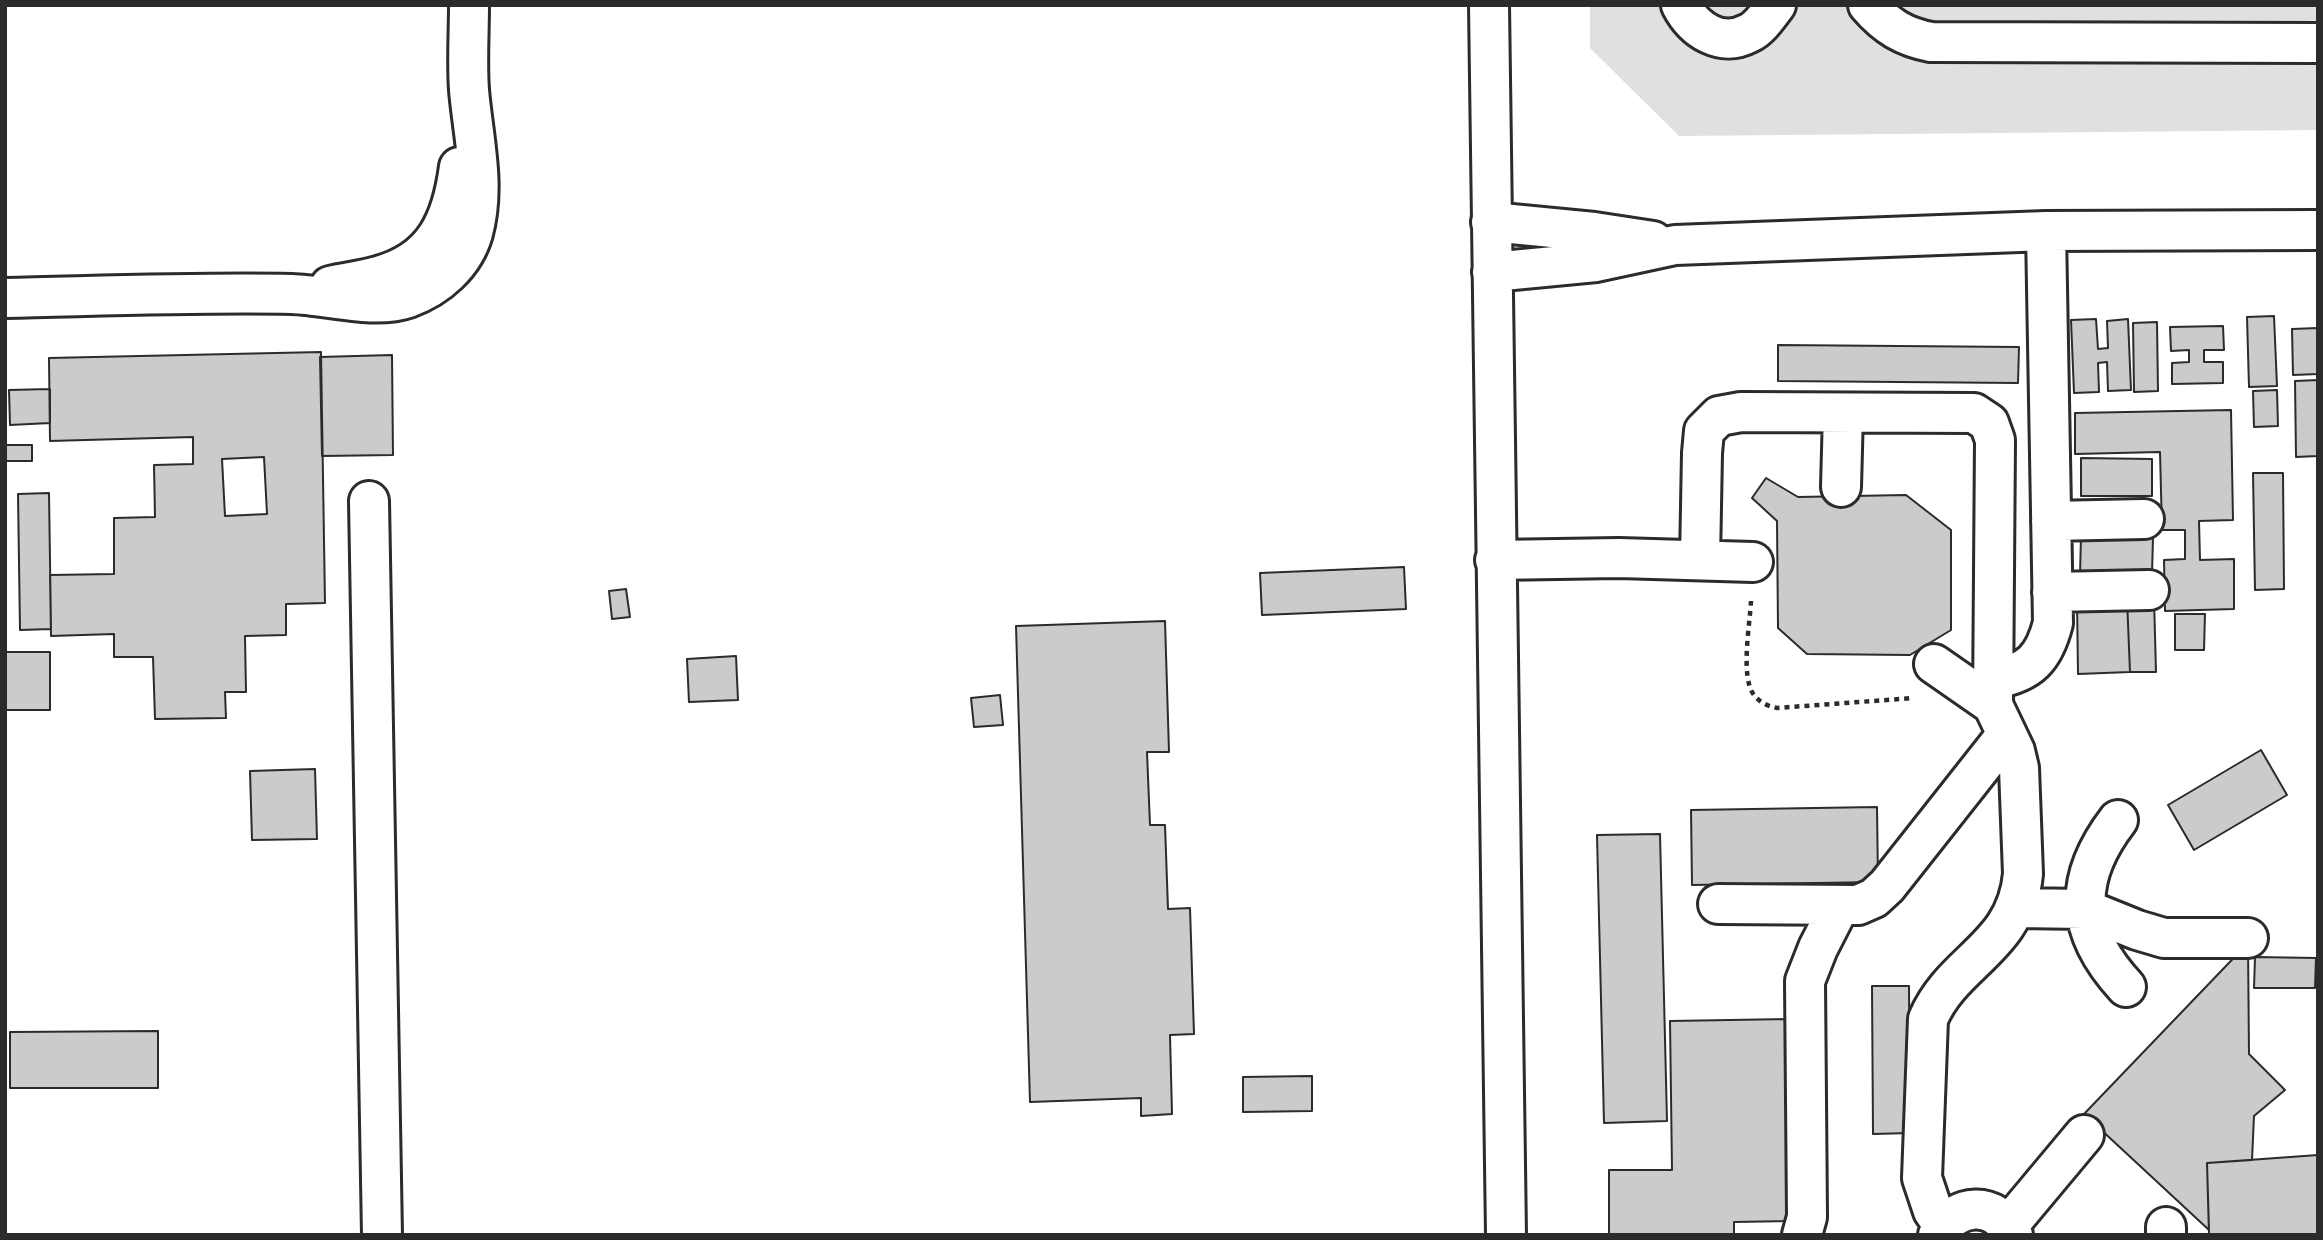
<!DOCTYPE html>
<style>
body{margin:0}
#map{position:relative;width:2323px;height:1240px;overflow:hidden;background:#fff;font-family:Kalam,sans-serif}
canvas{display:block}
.frame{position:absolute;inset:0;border:7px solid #2b2b2b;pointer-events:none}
</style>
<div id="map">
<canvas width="2323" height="1240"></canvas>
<div class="frame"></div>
</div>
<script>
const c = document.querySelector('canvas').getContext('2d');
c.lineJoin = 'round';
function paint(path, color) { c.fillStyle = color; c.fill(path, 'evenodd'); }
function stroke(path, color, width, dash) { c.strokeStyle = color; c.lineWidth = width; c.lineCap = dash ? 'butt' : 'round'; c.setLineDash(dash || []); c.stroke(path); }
paint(new Path2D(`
 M1590,5h728v125l-639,6 -89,-88z`), '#e0e0e0');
const building = new Path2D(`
 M2274,316l3,70 -28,1 -2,-70z
 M2096,319l2,30 10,-1 -1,-27 21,-2 3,71 -23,1 -1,-29 -9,1 1,29 -25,1 -3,-73z
 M2157,322l1,69 -24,1 -1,-69z
 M2223,326l1,24h-20v12h19v21l-51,1v-21l17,-1v-12l-18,1 -1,-24z
 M2318,328v46l-25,1 -1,-46z
 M1778,345l241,2 -1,36 -240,-2z
 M321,352l4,251 -39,1v31l-41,1 1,56h-21l1,26 -71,1 -2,-62h-39v-23l-63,2 -1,-61 64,-1v-56l41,-1 -1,-52 39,-1v-27l-143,4 -1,-83zM264,457l3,57 -42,2 -3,-57z
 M392,355l1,100 -71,1 -2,-99z
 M2318,380v76l-22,1 -1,-76z
 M50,389v34l-40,2 -1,-35z
 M2277,390l1,36 -24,1 -1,-36z
 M2231,410l2,110 -34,1 1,39 34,-1v50l-69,2 -1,-51 21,-1v-29h-23l-2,-78 -85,2v-41z
 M5,445h27v16h-27z
 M2081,458l71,1v37h-71z
 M2253,473h30l1,116 -29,1z
 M1766,478l32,19 108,-2 45,35v100l-41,25 -103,-1 -29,-26 -1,-107 -25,-23z
 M49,493l2,136 -31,1 -2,-136z
 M2081,536l72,1 -1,38h-72z
 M1404,567l2,42 -144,6 -2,-42z
 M626,589l4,28 -18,2 -3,-28z
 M2154,598l2,74h-26l-3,-73z
 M2127,599l3,73 -52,2 -1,-73z
 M2175,614h30l-1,36h-29z
 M1165,621l4,131h-22l3,73h15l3,84 22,-1 4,126 -24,1 2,79 -31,2v-18l-111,4 -14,-476z
 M5,652h45v58h-45z
 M736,656l2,44 -49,2 -2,-43z
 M1000,695l3,30 -29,2 -3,-29z
 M2261,750l26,45 -93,55 -26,-45z
 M315,769l2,70 -65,1 -2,-69z
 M1877,807l1,75 -186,3 -1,-75z
 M1660,834l7,287 -63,2 -7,-288z
 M2248,943l1,111 36,36 -31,26 -2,44 -45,3 2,67 -125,-116z
 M2255,957l61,1 -1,30h-61z
 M1872,986h37l1,147 -37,1z
 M1789,1019l3,202 -58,1v13h-125v-65h63l-2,-149z
 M158,1031v57h-148v-56z
 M1312,1076v35l-69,1v-35z
 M2318,1155v80h-109l-2,-72z`);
paint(building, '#cbcbcb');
stroke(building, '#2b2b2b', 2);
const minor = new Path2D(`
 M1489,5l17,1230
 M1681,5c13,25 40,43 68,28 11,-5 19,-18 27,-28
 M1868,5c18,21 36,32 63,37l387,1
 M1491,222l103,10 59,9
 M1492,272l104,-10 79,-17 371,-14 272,-1
 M330,286c16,-4 32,-5 48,-10 57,-15 74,-56 81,-109
 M5,298c96,-2 192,-6 287,-4 35,1 82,16 116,4 30,-11 56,-34 65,-65 13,-47 0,-96 -4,-143 -2,-28 0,-57 0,-85
 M1841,487l2,-74
 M369,501l13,734
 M2051,521l93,-2
 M1495,560l124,-2 134,4
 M1700,560l2,-107 2,-22 15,-15 22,-4 233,1 15,10 6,17 -2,265 22,46 4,17 4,106c-7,75 -69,85 -95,145l-6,159 11,33 10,14
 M2052,592l97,-2
 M1934,664l59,41
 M1994,679c36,-6 50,-21 59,-56l-7,-392
 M2118,820c-46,60 -43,112 8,167
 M1718,904l140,1 16,-7 13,-12 120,-152
 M2016,908l69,1 52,21 27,8h84
 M2008,1226l76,-91
 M2166,1227v8
 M1802,1235l5,-18 -2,-236 13,-33 22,-43
 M1938,1235c17,-33 58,-35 75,0`);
stroke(minor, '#2b2b2b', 44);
stroke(new Path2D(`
 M1751,601c-1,23 -11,76 3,94 6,8 14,11 23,13l137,-10`), '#2b2b2b', 4.5, [5, 5]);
stroke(minor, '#fff', 38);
</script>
